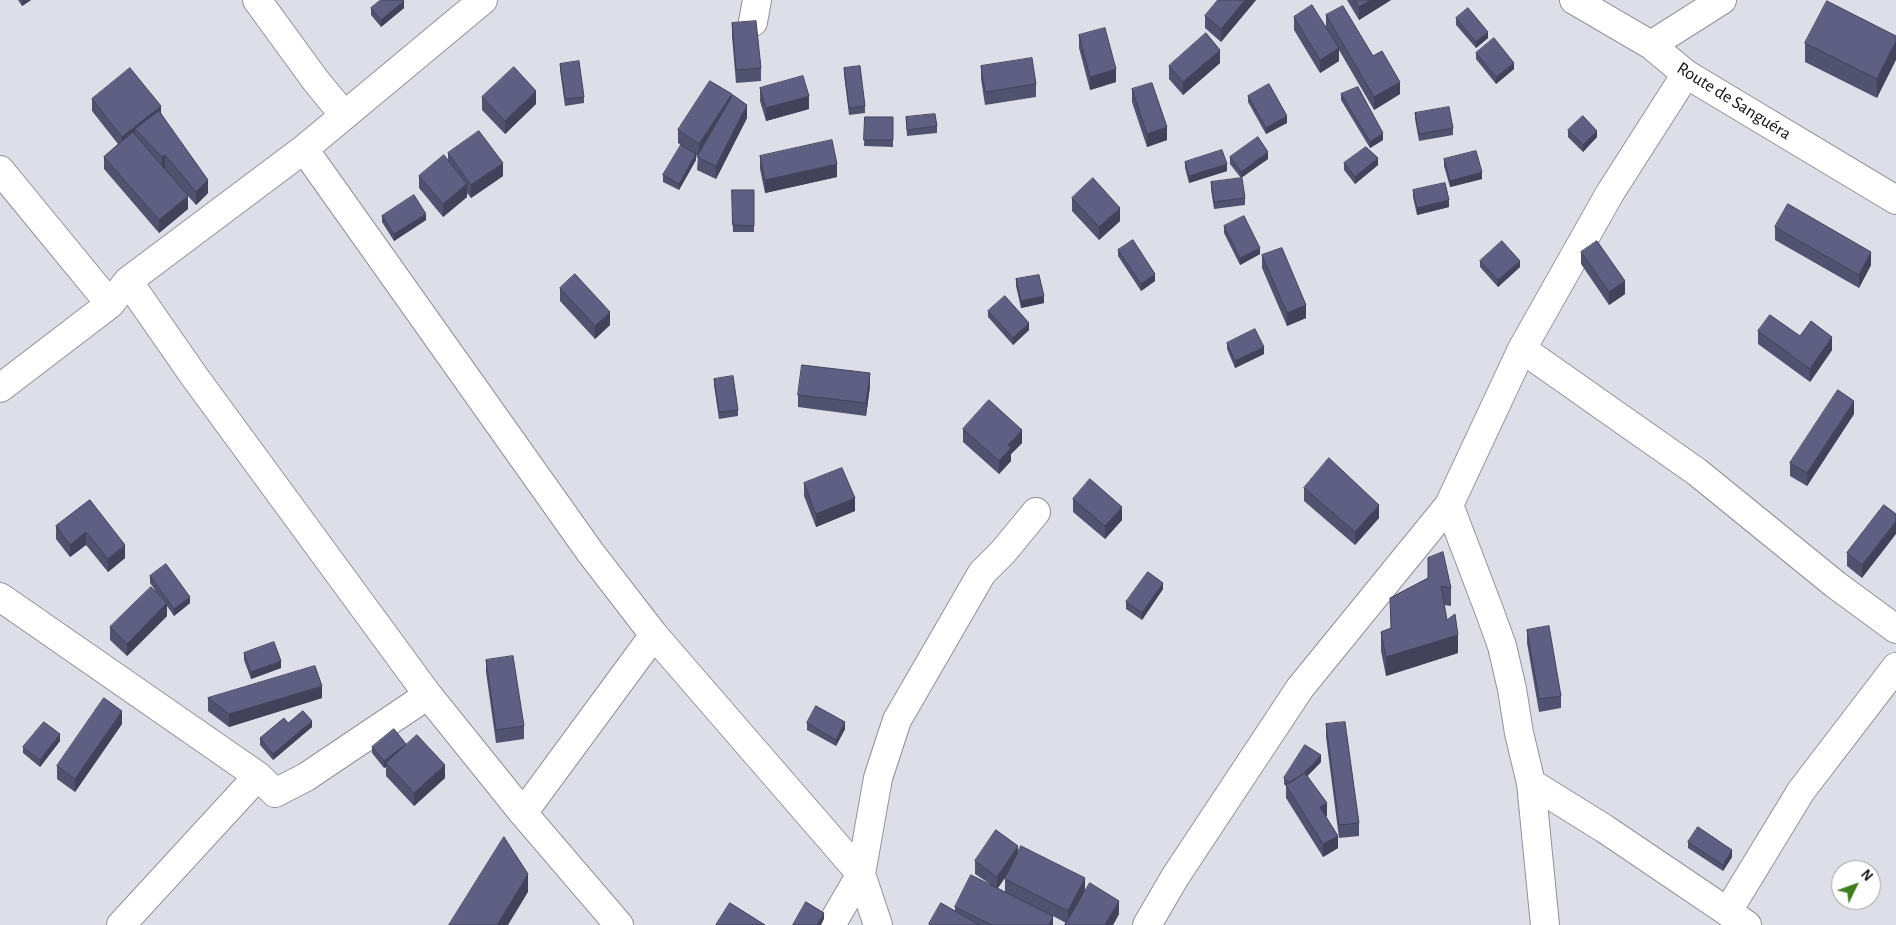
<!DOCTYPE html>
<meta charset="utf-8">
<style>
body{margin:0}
#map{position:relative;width:1896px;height:925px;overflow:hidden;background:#dddee7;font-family:"Alegreya Sans",sans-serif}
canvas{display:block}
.north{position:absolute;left:1831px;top:860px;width:50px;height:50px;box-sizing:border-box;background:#fff;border:1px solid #9f9fa0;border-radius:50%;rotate:48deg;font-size:14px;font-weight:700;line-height:20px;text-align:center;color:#0f0f12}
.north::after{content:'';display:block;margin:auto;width:18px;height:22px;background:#407e1d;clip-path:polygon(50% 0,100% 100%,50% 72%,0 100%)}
</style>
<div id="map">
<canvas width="1896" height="925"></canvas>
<div class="north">N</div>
</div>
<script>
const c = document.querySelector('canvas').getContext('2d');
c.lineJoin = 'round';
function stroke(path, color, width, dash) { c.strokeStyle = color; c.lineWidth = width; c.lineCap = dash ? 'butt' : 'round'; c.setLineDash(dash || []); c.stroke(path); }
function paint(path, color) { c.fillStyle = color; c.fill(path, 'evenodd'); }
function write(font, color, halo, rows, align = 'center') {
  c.font = font + ' "Alegreya Sans",sans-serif'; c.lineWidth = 4.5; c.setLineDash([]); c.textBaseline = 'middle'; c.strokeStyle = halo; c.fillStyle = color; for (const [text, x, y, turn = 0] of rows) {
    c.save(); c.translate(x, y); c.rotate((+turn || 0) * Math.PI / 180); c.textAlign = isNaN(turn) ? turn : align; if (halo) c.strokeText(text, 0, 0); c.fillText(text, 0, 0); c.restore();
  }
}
const minor = new Path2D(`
 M257,0l59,81 28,34
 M1574,0l77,45 35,29 210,126
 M753,22l4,-22
 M1651,45l71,-45
 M304,149l286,403 64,83 207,239 17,51
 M0,170l110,134
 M128,281l66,95 234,319 95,118 96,112
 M1522,349l175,123 139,113 60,44
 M0,388l110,-84 18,-23 176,-132 179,-149
 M1449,505l40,105 13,36 10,43 7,44 12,50 14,142
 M0,597l258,179 17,17 31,-16 122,-82
 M1531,783l74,46 142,96
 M523,813l131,-178
 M1728,911l73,-120 95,-124
 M121,925l137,-149
 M831,925l30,-51 17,-96 19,-58 85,-147 21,-21 33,-40
 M1147,925l28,-48 125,-189 149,-183 73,-156 88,-156 76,-119`);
stroke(minor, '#91919a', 30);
stroke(minor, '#fff', 28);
paint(new Path2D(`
 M18,0h13l-9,6z
 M1256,0l-35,42 -16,-14v-12z
 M1347,0h44l-32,20z
 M371,8h33l-23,19 -10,-12z
 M1326,15l47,41 27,38 -26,16 -35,-60v11l-19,12 -26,-43v-13l32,10z
 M1456,18l32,20 -12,10 -20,-23z
 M732,23l29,45v13l-25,2 -4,-47z
 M1079,35l37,47 -26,8 -11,-42z
 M1896,36l-19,62 -72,-36v-19z
 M1476,53l38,16 -18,15 -20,-25z
 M1220,63l-37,32 -14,-16v-13z
 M560,64l24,33v6l-19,3 -5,-36z
 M981,66l55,18v13l-51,8 -4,-26z
 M844,68l21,38v7l-16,2 -5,-41z
 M760,88l49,21 -43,12 -6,-20z
 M1132,89l35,51 -20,7 -15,-45z
 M1341,94l42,46 -13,8 -29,-48z
 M732,96l15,22 -31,61 -19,-9 1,-14 -2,-1v5l-17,30 -16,-8v-7l20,-28 -5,-4v-13z
 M1248,96l39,27 -21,11 -18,-32z
 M482,97l54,7 -31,30 -23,-24z
 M92,99l69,14 47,80 -12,12 -32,-36 24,40 -29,24 -55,-64v-12l14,-13 -26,-33z
 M1415,113l38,15v7l-34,6 -4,-22z
 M865,117h28v30l-29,-1z
 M906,117l31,9v7l-30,3z
 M1568,130l29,7 -14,15 -15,-15z
 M448,153l55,23 -32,22 -4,-5v4l-24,20 -24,-29v-12l29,-15z
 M760,156l77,21 -72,16 -5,-24z
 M1230,157l38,2 -27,19 -11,-14z
 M1444,159l38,20 -32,8 -6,-21z
 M1185,162l42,9 -38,12 -4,-15z
 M1344,163l34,2 -23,19 -11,-14z
 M1211,182l34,16v7l-31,4 -3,-20z
 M732,190h22v42h-21z
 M1413,190l36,17 -32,8 -4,-18z
 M1072,198l48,23 -21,19 -27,-29z
 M382,216l44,4 -32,21 -12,-19z
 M1224,226l36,28 -20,11 -16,-32z
 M1775,227l96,38 -12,23 -84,-48z
 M1118,250l37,31 -14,10 -23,-35z
 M1581,252l44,42 -16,11 -28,-41z
 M1262,255l44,63 -19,8 -25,-58z
 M1480,261l40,6 -22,20 -18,-20z
 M1016,279l28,24 -23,5 -5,-22z
 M560,288l50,37 -15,14 -35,-38z
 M988,311l41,19 -16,15 -25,-28z
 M1758,331l42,5 32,14 -22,32 -52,-38z
 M1227,343l37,11 -29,14 -8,-19z
 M714,379l24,31v6l-19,3 -5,-34z
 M870,386l-4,30 -68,-9v-12z
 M1854,414l-47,72 -17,-10v-13z
 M963,429l59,14 -11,11v7l-12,13 -36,-32z
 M804,483l51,28 -39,16 -12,-31z
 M1304,488l75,30 -24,27 -51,-44z
 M1073,499l49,21 -17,19 -32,-27z
 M90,500l35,58 -17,14 -22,-27 -16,12 -14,-18v-13z
 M1884,505l-22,73 -15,-12v-13z
 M150,576l40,27 -16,13 -7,-10v10l-40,40 -17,-16v-13l47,-34 -7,-10z
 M1428,578l23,10v18l-7,-1 3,15 11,33 -72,23 -5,-25v-19l9,-3z
 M1163,589l-21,31 -16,-11v-7z
 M1527,630l34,66v12l-22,4 -12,-69z
 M244,653l37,15 -30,11 -7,-19z
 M486,660l38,66v13l-28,4 -10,-71z
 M208,698h114l-93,29 -21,-16z
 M288,723l24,4 -39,33 -13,-15v-7z
 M807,723l38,6 -9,17 -29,-16z
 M122,724l-47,68 -18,-13v-13z
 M1326,724l33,99v13l-20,2 -13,-101z
 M60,741l-20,26 -17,-14v-6z
 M406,744l39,34 -31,28 -28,-30v-9l-2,1 -12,-15v-6z
 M1321,762l-14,14 20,40h-1l12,32 -15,9 -37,-59v-12l-2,-2v-6z
 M1688,842l44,15 -9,14 -35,-23z
 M1018,853l67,37 -5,10 39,14 -6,11h-48l1,-2 -13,-7v9h-124v-1l26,-13v-4l35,-23 -15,-10v-13zM1009,872l-4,7v13l-7,-4z`), '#515270');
paint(new Path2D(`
 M22,0h9l-9,6z
 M1245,0h11l-35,42v-13z
 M1371,0h20l-32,20v-13z
 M404,1v7l-23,19v-7z
 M1488,32v6l-12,10v-6z
 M1896,41v19l-19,38v-19z
 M1339,48v13l-19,12v-13z
 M1220,50v13l-37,32v-13z
 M1514,63v6l-18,15v-7z
 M1116,69v13l-26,8v-13z
 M1400,82v12l-26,16v-13z
 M536,91v13l-31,30v-13z
 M732,94v13l-33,50v-13z
 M809,96v13l-43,12v-13z
 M747,105v13l-31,61v-13z
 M161,106v13l-26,10v10l-13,10v-12z
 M1287,116v7l-21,11v-6z
 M1167,127v13l-20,7v-13z
 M1597,131v6l-14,15v-7z
 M1383,133v7l-13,8v-6z
 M1268,152v7l-27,19v-6z
 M696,154v6l-17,30v-6z
 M165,155v13l-3,2v-13z
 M1378,158v7l-23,19v-7z
 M503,163v13l-32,22v-13z
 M837,164v13l-72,16v-13z
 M1227,164v7l-38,12v-7z
 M1482,172v7l-32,8v-6z
 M208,180v13l-12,12v-13z
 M467,184v13l-24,20v-13z
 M188,196v13l-29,24v-13z
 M1449,200v7l-32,8v-7z
 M1120,208v13l-21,19v-13z
 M426,214v6l-32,21v-7z
 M1260,248v6l-20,11v-7z
 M1871,252v13l-12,23v-13z
 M1520,261v6l-22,20v-7z
 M1155,274v7l-14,10v-7z
 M1625,281v13l-16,11v-13z
 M1044,296v7l-23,5v-7z
 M1306,305v13l-19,8v-13z
 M610,312v13l-15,14v-13z
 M1029,323v7l-16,15v-7z
 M1832,337v13l-22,32v-13z
 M1264,347v7l-29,14v-7z
 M870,373v13l-4,30v-13z
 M1854,401v13l-47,72v-13z
 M1022,430v13l-11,11v7l-12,13v-13l9,-16z
 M855,498v13l-39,16v-13z
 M1379,505v13l-24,27v-13z
 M1122,507v13l-17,19v-13z
 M1896,521v13l-34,44v-13z
 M86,532v13l-16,12v-12z
 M125,545v13l-17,14v-13z
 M1163,583v6l-21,31v-7z
 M190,597v6l-16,13v-7z
 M167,603v13l-40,40v-12z
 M1458,635v18l-72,23v-19z
 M281,661v7l-30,11v-7z
 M322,686v12l-93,29v-13z
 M122,711v13l-47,68v-13z
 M312,721v6l-39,33v-6z
 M845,722v7l-9,17v-6z
 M60,734v7l-20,26v-7z
 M406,744l-20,19v4l-2,1v-7z
 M1321,755v7l-28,29v-6z
 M445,765v13l-31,28v-13z
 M1327,803v13l-7,3v-12z
 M1338,836v12l-15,9v-13z
 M1018,846v13l-21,30v-12z
 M1732,850v7l-9,14v-6z
 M528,874v18l-20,33h-11z
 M1085,878v12l-17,34v-13z
 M1119,901v13l-6,11h-8z
 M824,913v6l-3,6h-4z
 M1053,916v9h-4z`), '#42425b');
const building = new Path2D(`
 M381,0h22l1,1 -23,19 -10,-12z
 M1218,0h27l-24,29 -16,-13z
 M1355,0h16l-12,7z
 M1827,1l69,35v5l-19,38 -72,-36z
 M1312,5l27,43 -19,12 -26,-43z
 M1343,6l30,50 9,-5 18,31 -26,15 -48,-82z
 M1468,8l20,24 -12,10 -20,-24z
 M756,21l5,47 -25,2 -4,-47z
 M1105,28l11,41 -26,8 -11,-42z
 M1206,33l14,17 -37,32 -14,-16z
 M1494,38l20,25 -18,14 -20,-24z
 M1032,58l4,26 -51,8 -4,-26z
 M579,61l5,36 -19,2 -5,-35z
 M860,66l5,40 -16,2 -5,-40z
 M514,67l22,24 -31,30 -23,-24z
 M130,68l31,38 -39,31 -30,-38z
 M803,76l6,20 -43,12 -6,-20z
 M710,81l22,13 -33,50 -21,-14z
 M1152,83l15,44 -20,7 -15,-45z
 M1269,84l18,32 -21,12 -18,-32z
 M1358,87l25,46 -13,9 -29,-48z
 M733,95l14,10 -31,61 -19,-9z
 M1449,107l4,21 -34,6 -4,-21z
 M159,111l49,69 -12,12 -31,-37 -3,2 -27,-28z
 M935,114l2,12 -30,4 -1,-13z
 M1583,116l14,15 -14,14 -15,-15z
 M865,117h28v23h-29z
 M479,131l24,32 -32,22 -23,-32z
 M133,132l55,64 -29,24 -55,-63z
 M1258,137l10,15 -27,20 -11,-15z
 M832,140l5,24 -72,16 -5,-24z
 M681,145l15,9 -17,30 -16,-9z
 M1366,147l12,11 -23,19 -11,-14z
 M1222,150l5,14 -38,12 -4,-14z
 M1476,151l6,21 -32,9 -6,-22z
 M444,155l23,29 -24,20 -24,-28z
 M1093,178l27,30 -21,19 -27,-29z
 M1242,178l3,20 -31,4 -3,-20z
 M1445,183l4,17 -32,8 -4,-18z
 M732,190h22v36l-21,-1z
 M414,195l12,19 -32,20 -12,-18z
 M1788,204l83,48 -12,23 -84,-48z
 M1244,216l16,32 -20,10 -16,-32z
 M1133,240l22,34 -14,10 -23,-34z
 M1502,241l18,20 -22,19 -18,-19z
 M1597,241l28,40 -16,11 -28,-40z
 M1282,248l24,57 -19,8 -25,-58z
 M575,274l35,38 -15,14 -35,-38z
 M1039,275l5,21 -23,5 -5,-22z
 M1005,296l24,27 -16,15 -25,-27z
 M1770,315l30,21 11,-15 21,16 -22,32 -52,-38z
 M1255,329l9,18 -29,14 -8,-18z
 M802,365l68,8 -4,30 -68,-8z
 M733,376l5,34 -19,2 -5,-33z
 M1838,390l16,11 -47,72 -17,-10z
 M989,400l33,30 -14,15 3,3 -12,13 -36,-32z
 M1329,458l50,47 -24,27 -51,-44z
 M842,468l13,30 -39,16 -12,-31z
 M1090,479l32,28 -17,19 -32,-27z
 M90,500l35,45 -17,14 -22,-27 -16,13 -14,-19z
 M1884,505l12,9v7l-34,44 -15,-12z
 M1443,552l8,36 -10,-2 6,34 8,-6 3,21 -72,22 -5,-25 10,-4 -1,-30 38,-20v-20z
 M166,564l24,33 -16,12 -24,-33z
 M1148,572l15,11 -21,30 -16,-11z
 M151,587l16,16 -40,41 -17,-17z
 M1549,626l12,70 -22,3 -12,-69z
 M274,642l7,19 -30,11 -7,-19z
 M513,656l11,70 -28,4 -10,-70z
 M315,666l7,20 -93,28 -21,-16z
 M104,698l18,13 -47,68 -18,-13z
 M816,706l29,16 -9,18 -29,-17z
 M303,711l9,10 -39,33 -13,-16 24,-20 4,5z
 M44,722l16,12 -20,26 -17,-13z
 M1345,722l14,101 -20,2 -13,-101z
 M394,729l12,15 -22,17 -12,-14z
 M417,735l28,30 -31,28 -28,-30z
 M1305,745l16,10 -18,19 -13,9 -6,-5z
 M1305,773l22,30 -7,4 18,29 -15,8 -37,-59z
 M1698,827l34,23 -9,15 -35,-23z
 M996,830l22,16 -21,31 -22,-16z
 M504,837l24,37 -31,51h-48z
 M1021,846l64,32 -17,33 -63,-32z
 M971,875l82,41 -4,9h-57l-37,-18z
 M1090,883l29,18 -14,24h-40z
 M806,902l18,11 -7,12h-24z
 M730,903l35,22h-49z
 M941,903l39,22h-49l-2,-1z`);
paint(building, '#5e5f82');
stroke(building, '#42425b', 1);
write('18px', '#0f0f12', '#fff', [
 ["Route de Sanguéra",1734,101,32]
]);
</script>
